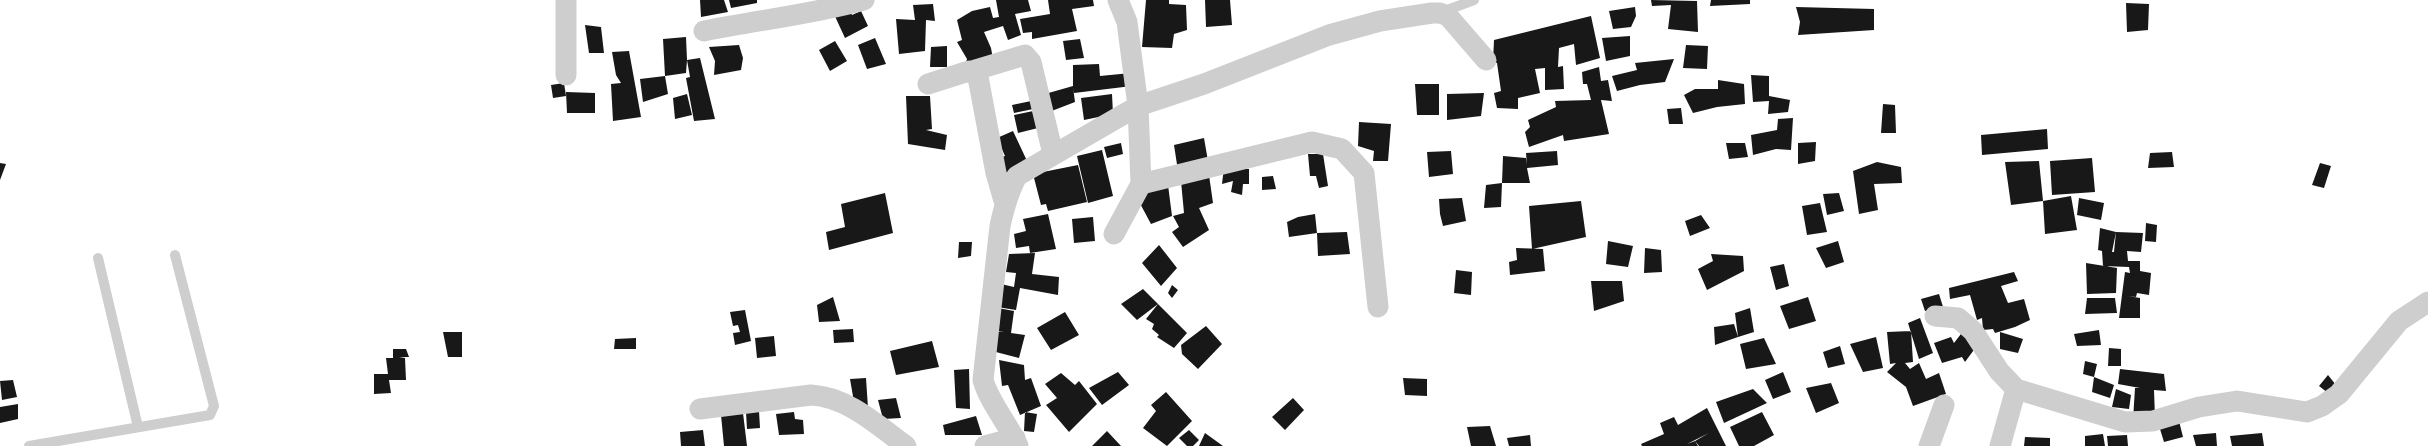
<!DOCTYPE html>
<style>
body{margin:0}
canvas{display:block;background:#fff}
</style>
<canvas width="2428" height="446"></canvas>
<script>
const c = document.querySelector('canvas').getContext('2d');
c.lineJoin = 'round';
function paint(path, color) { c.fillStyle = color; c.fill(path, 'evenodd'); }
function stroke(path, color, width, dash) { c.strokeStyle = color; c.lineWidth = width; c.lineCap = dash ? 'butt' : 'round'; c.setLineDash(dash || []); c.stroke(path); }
paint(new Path2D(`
 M700,0h24l4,12 -27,5z
 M729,0h28v3l-26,5z
 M996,0h32l3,11 -16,3 6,21 -13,5 -5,-14 -19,6 7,16 2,11 -28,7 2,-7 -10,-17 5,-2 -5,-20 15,-9 18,-4 3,11 6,-1z
 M1048,0h45l1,6 -22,3 5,22 -45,8v-7l-9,1 -3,-14 30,-5z
 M1146,0h23v4l17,1 1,25 -13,4 -2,14 -30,-1z
 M1205,0h25l2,25 -26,2z
 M1651,0l46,1 1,31 -30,-3 3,-24 -19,1z
 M1711,0h39v4l-40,2z
 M2126,3l23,1 -1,26 -21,2z
 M933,4l2,17 -9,-1 -1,31 -26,3 -3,-35 19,1 -2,-15z
 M1635,7l1,9 -5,11 -18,2 -4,-18z
 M1796,7l78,2v21l-76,5 2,-13z
 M848,8l4,7 9,-4 7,15 -23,12 -12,-26z
 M1591,16l9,42 -24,7 -2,-21 -15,4 -1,19 5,-1 1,23 -19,1v-22l-10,1 5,24 -22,5v11l-21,-1 -3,-15 7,-2 -4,-28 -4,-2 1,-21z
 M585,25l16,2 3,26h-15z
 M1630,36v20l-24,5 -4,-23z
 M686,37l1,23 13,-2 15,61 -21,2 -8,-43 4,-1 -3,-17 -1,13 -21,3 -2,-37z
 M875,38l11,26 -19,5 -9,-24z
 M1080,39l4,19 -18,2 -3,-19z
 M835,41l12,20 -17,10 -11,-21z
 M739,45l4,13 -2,12 -27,5 1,-14 -6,-14z
 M1686,45l22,1 -1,23 -24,-1z
 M947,46v21h-17l1,-20z
 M629,51l12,66 -28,4 -2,-37 10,-1 -5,-8 -4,-23z
 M1674,59l-9,23 -25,3 -23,6 -5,-15 25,-6 -2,-7z
 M1099,64l1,12 31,-3 1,13 -58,7 -1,-6 2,15 -26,10 -4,-18 28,-8v-21z
 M1599,67l2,14 7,-1 4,21 -11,-1 8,34 -45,7 -1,-6 -34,12 -4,-15 5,-5 -2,-7 28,-13 -1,-6 36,-1 -4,-16h-4l-1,-12z
 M1751,75l18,1v20l21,4 -2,12 -20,2 1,-13 -16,1z
 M665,76l3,18 -25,8 -3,-23z
 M1718,80l26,4 1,20 -28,3 -24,6 -9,-18 11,-6h23z
 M564,83l2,13 -13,2 -2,-13z
 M1415,84h24v31h-22z
 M566,92l29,1v20h-28z
 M1484,93l-3,23 -34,4v-26z
 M687,94l5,21 -17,4 -2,-21z
 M1112,94l1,20 -29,6 -3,-22z
 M906,96h24l2,33 -6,1 21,5 -2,15 -37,-6z
 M1036,100l2,8 -24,5 -2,-8z
 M1883,104l12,1 1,28h-15z
 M1681,108l2,16h-14l-2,-15z
 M1038,110l4,17 -24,6 -4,-18z
 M1793,118l-2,32 -15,-1 -23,6 -2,-20 26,-5 1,-11z
 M1359,122l32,2 -3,37h-15l1,-10 -16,-5z
 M2047,129l1,20 -66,6 -1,-20z
 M1013,131l15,32 -24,11 -7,-15 8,-3 -8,-18z
 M1204,138l4,23 -30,10 -4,-26z
 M1816,142l-1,19 -17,3v-21z
 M1121,143l2,11 -16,4 -3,-11z
 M1726,143h19l3,14 -19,2z
 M1102,150l11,46 -25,7 -11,-47z
 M1451,151l2,23 -24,3 -2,-25z
 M1557,151l1,14 -31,3 3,15h-28l1,-27 23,2 1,7 -1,-12z
 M2172,152l2,15 -26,1 2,-15z
 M1308,154h15l5,32 -9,2 -3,-12h-6z
 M2092,158l3,34 -43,3 -2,-34z
 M2039,161l4,40 -32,4 -6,-43z
 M1877,162l24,5 1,16 -28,1 4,26 -19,4 -6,-43z
 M0,163l6,1 -6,16z
 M2320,163l11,3 -7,22 -12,-3z
 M1078,165l9,37 -39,9 -2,-7 -5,1 -8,-31z
 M1224,167l25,2v15h-6l-1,11 -11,-3 2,-11 -11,3z
 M1209,175l4,28 -14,5 10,22 -26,17 -11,-15 7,-5 -6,-11 11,-3 -3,-32z
 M1273,176l3,13 -14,1v-13z
 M1502,183l-1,24 -17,1 2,-23z
 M1168,185l4,31 -21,8 -15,-28z
 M885,193l8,40 -64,17 -3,-18 19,-5 -4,-23z
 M1839,193l5,18 -17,4 -4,-21z
 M2071,196l6,34 -32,4 -2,-33z
 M1462,198l4,23 -23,5 -3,-12 -1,-15z
 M2079,198l25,5 -3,17 -24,-5z
 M1581,201l5,36 -54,12 -3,-43z
 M1820,203l7,29 -20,3 -5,-29z
 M1048,214l8,35 -26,4 -1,-7 -13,2 -2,-14 12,-3 -3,-12z
 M1315,214l2,19 -28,4 -2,-15 11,-5z
 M1701,215l9,13 -20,8 -5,-15z
 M1093,217l2,24 -21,2 -2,-24z
 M2146,223l11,2 -1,17 -11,-1z
 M2100,228l16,4 -4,20h2l2,-20 27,1 -2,19 -14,-1 1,10h12v10l11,2 -2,22 -12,-2 -1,4 -8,-1 12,2v20h-21l6,-46 5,1 -1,-6 -26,-1 -1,-15 -4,-1z
 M1347,232l3,22 -32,2 -1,-23z
 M1608,241l25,5 -5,21 -22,-3z
 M1838,241l6,21 -18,6 -10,-20z
 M959,242h13l-1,14 -13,2z
 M1159,245l18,23 -16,18 -19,-23z
 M1516,248l27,1 2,22 -35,4 -1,-13 8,-2z
 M1645,248l16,2 1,22 -18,1z
 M1035,253l-3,21 27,3 -1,18 -38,-7 -4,22 -19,-3 4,-23 13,3 2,-14 -10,-1 3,-18z
 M1711,254l32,2 1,15 -37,19 -9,-21 15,-8z
 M2086,263l31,5 -1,25 -29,1z
 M1784,264l5,22 -13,4 -6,-23z
 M1456,270l16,2 -1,23 -17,-2z
 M2014,272l4,9 -17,5 7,17 16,-4 6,21 -15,7 -20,6 -2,-4 -10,1 -1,-12 -5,2 -7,-25 -20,4 -1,-11z
 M1591,281h31l2,20 -30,10z
 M1172,285l6,5 -6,8 -4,-5z
 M1143,289l44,44 -13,15 -17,-11 2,-2 -7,-6 2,-5 -8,-5 12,-15 -21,16 -16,-16z
 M1939,294l5,16 -19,1 -4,-12z
 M833,297l7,24 -21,1 -2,-17z
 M1808,297l8,24 -27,8 -9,-23z
 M2087,298h28l2,15 -32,1z
 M998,308l16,3 -3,22 14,2 -6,23 -27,-7 2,-20 10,1 -10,-2z
 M1750,308l4,24 -16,5 -3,-24z
 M745,310l6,31 -16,4 -2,-12 7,-1 -2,-7 -5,1 -3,-14z
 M1065,312l14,23 -28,15 -14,-22z
 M1920,318l13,35 -14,6 -11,-36z
 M1734,324l4,13 -23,8 -1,-18z
 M1206,326l16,18 -24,25 -16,-15 -1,-9z
 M853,329l1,13 -20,1 -1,-13z
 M1964,330l15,13 -14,19 -3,-5 -20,6 -8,-20 17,-6 3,6z
 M2099,330l2,15 -24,1 -3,-12z
 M1911,331l2,31 -8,1 5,6 9,-6 7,16 13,-6 7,21 -33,12 -7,-19 -19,-15 9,-9 -6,1 -3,-32z
 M443,332h19v25h-14z
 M2000,332l23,7 -5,14 -18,-4z
 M774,336l2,20 -19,2 -2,-20z
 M1876,337l7,31 -20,4 -13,-28z
 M636,338v11h-22l1,-10z
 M1764,338l12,26 -30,5 -6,-25z
 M932,341l7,26 -43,8 -6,-24z
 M1840,346l5,18 -17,4 -5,-16z
 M2109,348l12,1v17h-13z
 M393,349h13l3,8h-10l6,1 1,22h-17l2,13 -17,1v-20h14l-2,-16h7z
 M999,360l25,5 1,15 6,-2 10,28 -21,9 -12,-30 -6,1z
 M2085,361l12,3 -3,13 -11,-3z
 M969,369l1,40 -14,-1 -2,-38z
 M2120,369l44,5 2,17 -12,-1 1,28 -22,2 2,-32h5l-22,-4z
 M1118,372l11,13 -27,20 -13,-17z
 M1783,372l8,20 -18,7 -8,-19z
 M1061,373l14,12 4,-4 18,23 -28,28 -23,-27 11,-7 -12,-14z
 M2328,375l8,10 -8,8 -9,-7z
 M2094,377l20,8 -4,13 -18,-6z
 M866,378l2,30h-13l-5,-29z
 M1403,378l24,1v17l-22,-1z
 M13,380l4,17 -15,3 -2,-19z
 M1831,383l8,20 -23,10 -10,-25z
 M1753,389l14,14 -43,20 -8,-21z
 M2116,389l15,6 -2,14 -17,-2z
 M1166,392l26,29 -25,25 -24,-18 13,-17 -5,-6z
 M896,398l5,20 -18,1 -5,-19z
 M1293,398l11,12 -19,20 -13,-13z
 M18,404v15l-18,4v-16z
 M1707,408l19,38h-27l-4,-5 14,-8 -22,11 8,-3 3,5h-56l-1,-2 23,-10 -4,-11 14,-6 4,8z
 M759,411l1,17 -13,1 -1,-17z
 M794,412l1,7 8,1 1,14 -25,1 -3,-21z
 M1025,412l12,2 -3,18 -10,-1z
 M1762,412l12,23 -20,11h-15l-9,-19z
 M743,413l4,33h-23l-3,-31z
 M976,416l6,19h-37l-2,-10z
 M2179,421l4,16 -19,5 -4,-13z
 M1490,426l6,20h-25l-4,-19z
 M703,430l2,16h-24l-1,-14z
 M1189,430l10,10 -6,6h-6l-8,-8z
 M1107,431l14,15h-29z
 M1205,433l18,13h-24z
 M2216,433l1,13h-21l-3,-11z
 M2262,433l2,13h-32l-2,-10z
 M2103,434l2,12h-20v-10z
 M1530,435l1,11h-22l-2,-8z
 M2127,435l1,11h-20l-1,-10z
 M2025,437l25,1v8h-26z`), '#181818');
stroke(new Path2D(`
 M1442,12l32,-12
 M98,258l40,169
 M29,446l181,-31 4,-9 -39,-151`), '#cecece', 10);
stroke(new Path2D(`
 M704,31c53,-11 107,-16 160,-31
 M972,71l53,-16 6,7 22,92
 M566,75v-75
 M928,84l41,-13 9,6 18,96 9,31
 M1141,184l171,-42 30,7 22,24 14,134
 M1114,234l27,-50 -3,-78 66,-22 125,-49 51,-14 52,-8h8l8,3 38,44
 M1935,316l23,2 15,13 26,40 17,18
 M700,409l111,-14c37,2 66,30 95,51
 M985,446l30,-8
 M1018,446c-10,-23 -28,-42 -35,-66l17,-154c4,-18 8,-34 17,-50l121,-70 -11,-84 -9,-22
 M1929,446l15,-41
 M2000,446l16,-57 109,33 28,-1 46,-14 38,-6 70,11 15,-6 17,-12 60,-73 29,-19`), '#cecece', 21);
</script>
